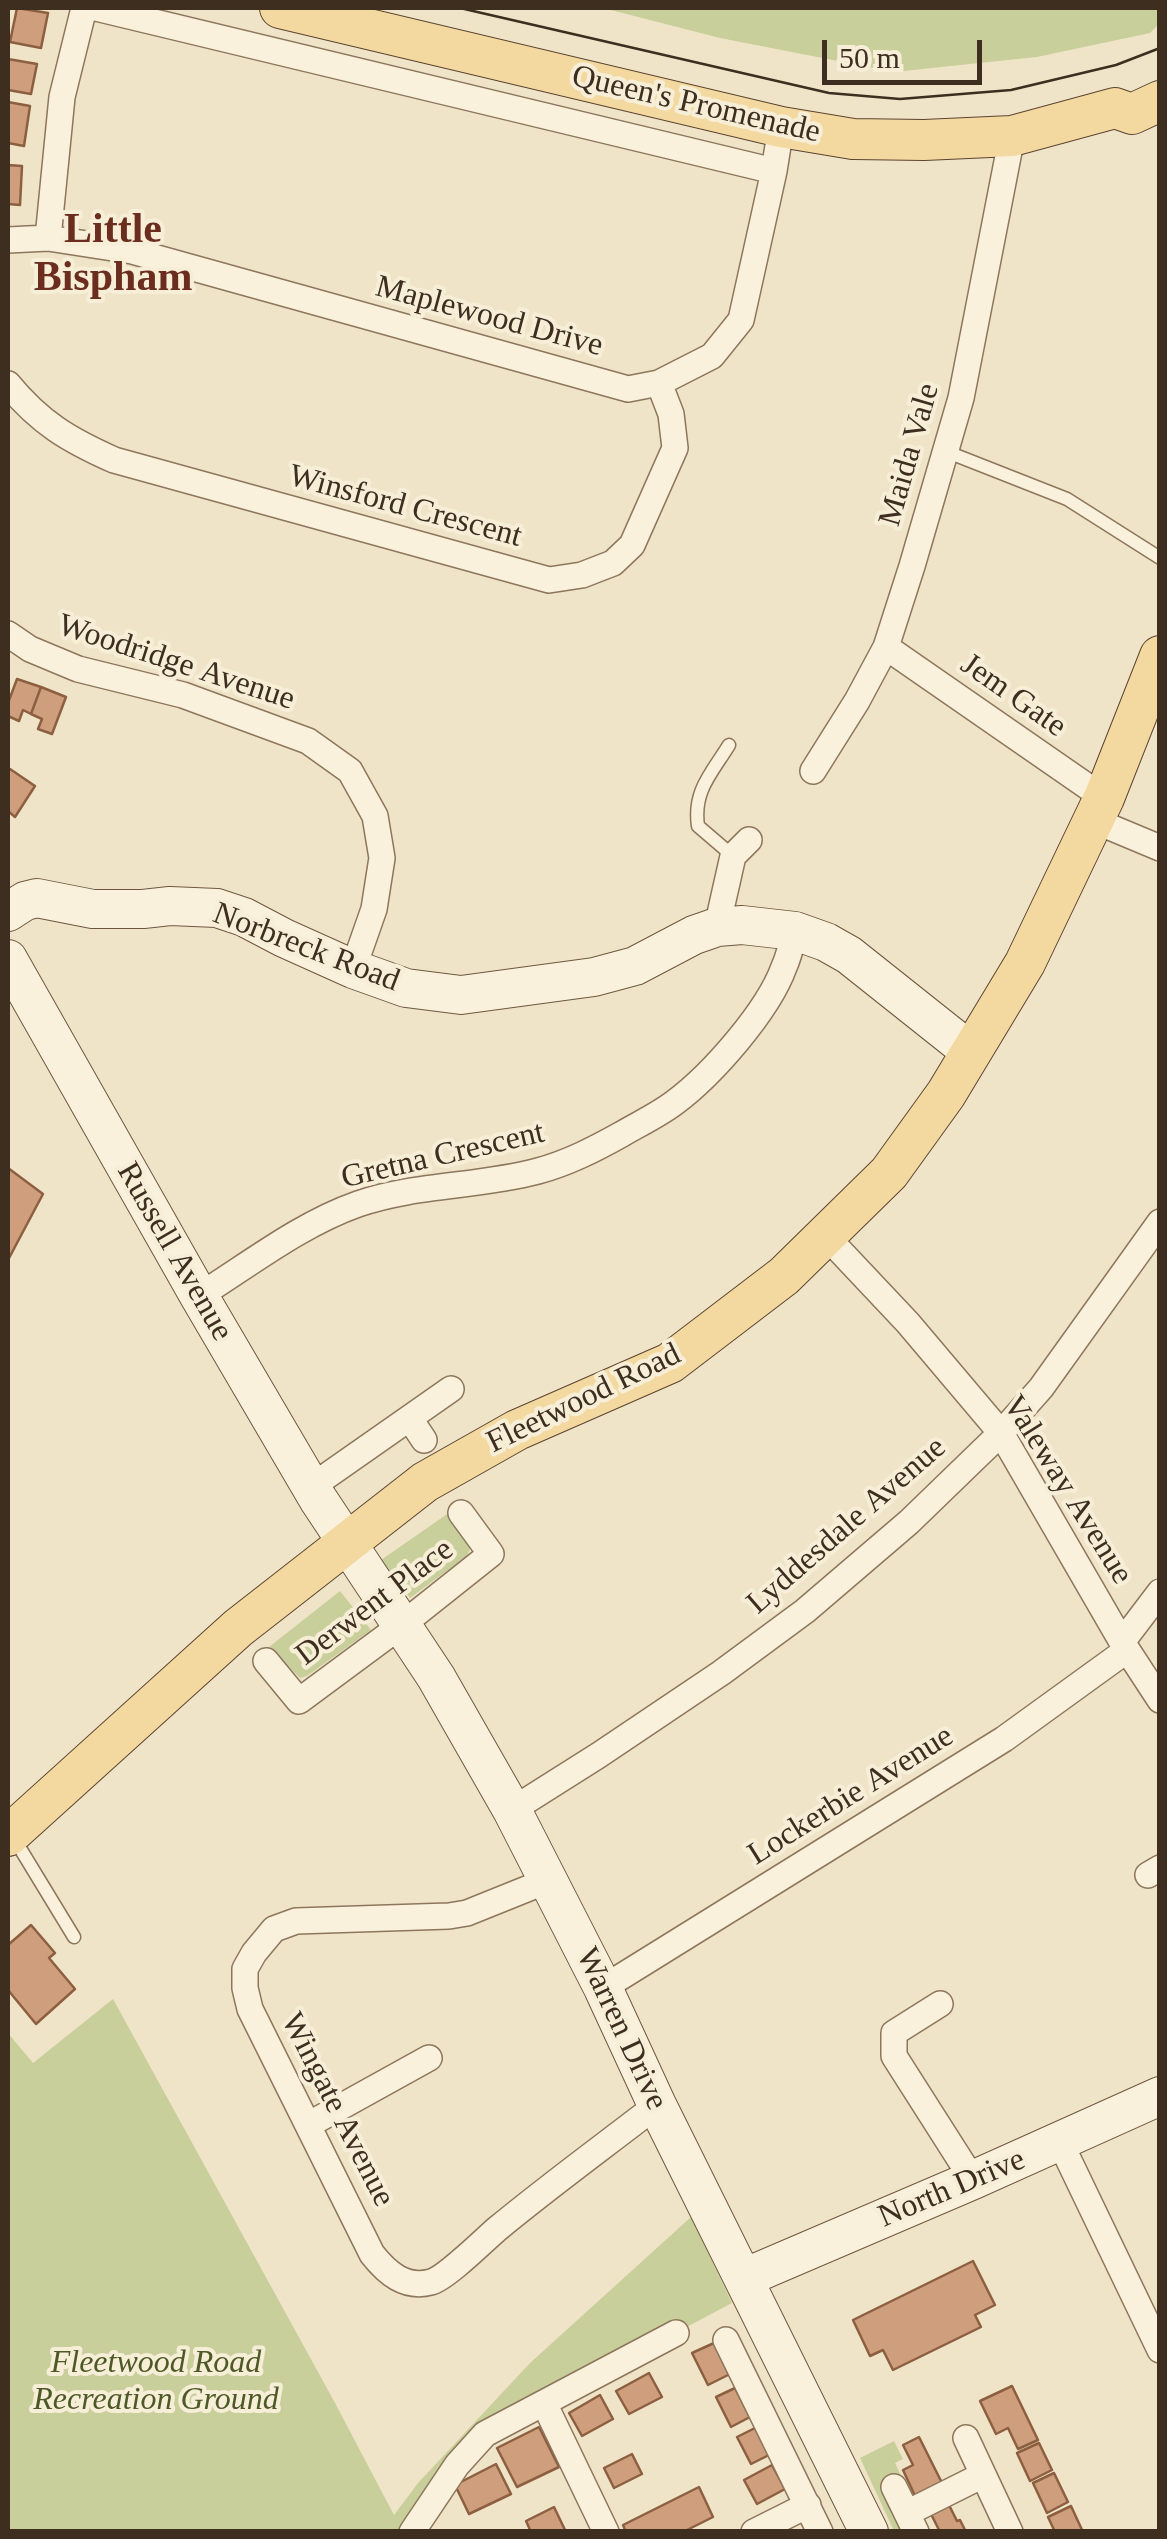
<!DOCTYPE html>
<style>
body{margin:0}
#map{position:relative;width:1167px;height:2539px;overflow:hidden;background:#f0e4c8;font-family:"Times New Roman",serif}
canvas{display:block}
.frame{position:absolute;inset:0;border:10px solid #3d2e20;pointer-events:none}
.scale{position:absolute;left:822px;top:40px;width:160px;height:45px;box-sizing:border-box;border:5px solid #3d2e20;border-top:0;padding-left:12px;font-size:30px;line-height:35px;white-space:nowrap;color:#3d2e20;-webkit-text-stroke:8px #f7eed8;paint-order:stroke}
</style>
<div id="map">
<canvas width="1167" height="2539"></canvas>
<div class="frame"></div>
<div class="scale">50 m</div>
</div>
<script>
const c = document.querySelector('canvas').getContext('2d');
c.lineJoin = 'round';
function paint(path, color) { c.fillStyle = color; c.fill(path, 'evenodd'); }
function stroke(path, color, width, dash) { c.strokeStyle = color; c.lineWidth = width; c.lineCap = dash ? 'butt' : 'round'; c.setLineDash(dash || []); c.stroke(path); }
function write(font, color, halo, rows, align = 'center') {
  c.font = font + ' "Times New Roman",serif'; c.lineWidth = 8; c.setLineDash([]); c.textBaseline = 'middle'; c.strokeStyle = halo; c.fillStyle = color; for (const [text, x, y, turn = 0] of rows) {
    c.save(); c.translate(x, y); c.rotate((+turn || 0) * Math.PI / 180); c.textAlign = isNaN(turn) ? turn : align; if (halo) c.strokeText(text, 0, 0); c.fillText(text, 0, 0); c.restore();
  }
}
paint(new Path2D(`
 M603,8h556l1,15 -10,10 -113,24 -143,15 -174,-34z
 M450,1512l22,32 -5,12 -57,42 -29,-38z
 M340,1591l31,39 -64,46 -7,2 -31,-31z
 M113,1999l221,402 60,114 24,-32 112,-120 161,-146 41,86 -247,131 -72,97h-405v-498l25,30z
 M894,2441l9,18 -8,4 9,19 12,49h-22l-34,-73z`), '#c9cf9b');
const building = new Path2D(`
 M17,8l31,5 -7,35 -31,-6z
 M8,59l29,5 -6,30 -23,-4z
 M8,102l22,4 -6,40 -16,-3z
 M8,165l14,1 -2,39 -12,-1z
 M17,679l24,8 -10,27 -8,-4 -4,11 -11,-5v-13z
 M41,687l25,10 -14,37 -14,-5 4,-10 -11,-5z
 M10,769l25,17 -20,31 -7,-6v-39z
 M8,1168l35,26 -35,66z
 M31,1925l24,28 -6,5 26,31 -39,35 -28,-34v-45z
 M973,2261l22,44 -20,10 6,12 -88,43 -10,-20 -13,6 -17,-36z
 M714,2343l16,31 -22,11 -16,-32z
 M649,2373l13,24 -33,17 -13,-23z
 M1012,2386l26,54 -20,9 -10,-21 -12,6 -16,-33z
 M735,2388l15,29 -19,10 -15,-30z
 M600,2395l13,24 -31,17 -13,-23z
 M539,2427l20,40 -42,20 -20,-39z
 M755,2428l14,27 -18,9 -14,-27z
 M919,2437l24,48 -27,13 -13,-28 10,-5 -10,-20z
 M1039,2443l13,27 -22,11 -13,-28z
 M632,2454l10,20 -28,14 -10,-20z
 M496,2464l15,30 -42,20 -14,-29z
 M772,2465l13,24 -28,15 -13,-24z
 M1054,2473l14,29 -21,11 -14,-30z
 M699,2487l14,30 -30,15h-57l-3,-7z
 M946,2499l11,22 3,-1 6,12h-29l2,-2 -11,-22z
 M1071,2506l12,26h-28l-7,-15z
 M554,2507l12,25h-35l-5,-11z`);
paint(building, '#cf9f7d');
stroke(building, '#8d5f41', 2.5);
const lane = new Path2D(`
 M945,451l122,48 93,59
 M729,745c-18,29 -36,46 -31,81l35,30
 M15,1840l59,97`);
const street = new Path2D(`
 M96,8l678,163
 M48,238l14,-141 22,-89
 M8,240l40,-2 84,13 496,138 31,-6 53,-27 29,-36 33,-149 7,-44
 M8,384c32,39 61,56 106,76l435,120 33,-5 31,-12 19,-18 43,-97 -4,-34 -12,-31
 M8,634l22,15 48,20 105,26 125,46 42,30 25,45 7,42 -8,51 -21,60
 M886,647l218,151
 M813,771l44,-70 29,-54 26,-81 49,-168 51,-262
 M1093,820l67,28
 M717,927l16,-71 16,-16
 M826,1236l82,87 93,110 121,209 38,58
 M199,1296c51,-32 102,-72 159,-92 58,-20 121,-17 180,-33 30,-8 57,-22 84,-37 17,-10 36,-19 52,-31 38,-28 94,-92 110,-136 5,-11 8,-24 11,-36
 M410,1419l14,21
 M311,1487l140,-98
 M1122,1642l38,-50
 M266,1661l33,40 104,-77 88,-70 -30,-41
 M512,1810l87,-55 122,-82 84,-62 104,-89 92,-89 40,-45 119,-166
 M1148,1875l12,-7
 M549,1880l-82,33 -18,3 -153,5 -22,8 -20,24 -9,16v19l5,21 122,245c15,19 33,35 59,28 15,-4 52,-41 66,-53 52,-43 107,-83 160,-124
 M603,1988l401,-249 123,-89
 M940,2004l-46,29v23l79,124
 M308,2125l121,-67
 M1060,2142l100,208
 M726,2340l94,192
 M544,2403l62,129
 M966,2438l44,94
 M894,2487l22,45
 M907,2513l76,-38
 M412,2532l45,-67 28,-31 191,-101
 M754,2532l54,-27`);
const secondary = new Path2D(`
 M8,912l17,-11 12,-3 56,11h50l27,-3 47,2 27,9 40,21 69,31 53,19 55,7 133,-18 41,-11 59,-31 23,-8 25,-2 53,6 31,11 23,13 122,97
 M8,959l191,337 119,203 118,178 76,133 91,178 54,117 212,427
 M744,2278l229,-98 187,-84`);
const primary = new Path2D(`
 M280,8l501,119 72,12 71,1 88,-4 103,-28 17,6 28,-13
 M8,1836l230,-208 187,-146 92,-52 153,-67 114,-87 105,-103 57,-79 79,-131 79,-165 56,-142`);
stroke(lane, '#8d765c', 15);
stroke(street, '#8d765c', 28);
stroke(secondary, '#6f573f', 40);
stroke(primary, '#5b4430', 42);
stroke(lane, '#faf1dc', 12);
stroke(street, '#faf1dc', 25);
stroke(secondary, '#faf1dc', 38);
stroke(primary, '#f3d9a0', 40);
stroke(new Path2D(`
 M460,8l369,85 71,6 111,-9 105,-25 44,-17`), '#3d2e20', 2.5);
write('32px', '#3d2e20', '#f7eed8', [
 ["Queen's Promenade",696,105,13],
 ["Maplewood Drive",489,317,15],
 ["Maida Vale",910,455,-74],
 ["Winsford Crescent",405,507,15],
 ["Woodridge Avenue",176,663,18],
 ["Jem Gate",1013,696,35],
 ["Norbreck Road",306,948,21],
 ["Gretna Crescent",443,1156,-13],
 ["Russell Avenue",174,1252,60],
 ["Fleetwood Road",584,1399,-26],
 ["Valeway Avenue",1067,1490,58],
 ["Lyddesdale Avenue",847,1526,-41],
 ["Derwent Place",375,1603,-37],
 ["Lockerbie Avenue",851,1796,-32],
 ["Warren Drive",621,2029,65],
 ["Wingate Avenue",337,2110,63],
 ["North Drive",952,2189,-23]
]);
write('italic 32px', '#4d5a26', '#f7eed8', [
 ["Fleetwood Road",156,2364],
 ["Recreation Ground",156,2401]
]);
write('bold 42px', '#6b2e1e', '#f7eed8', [
 ["Little",113,231],
 ["Bispham",113,279]
]);
</script>
